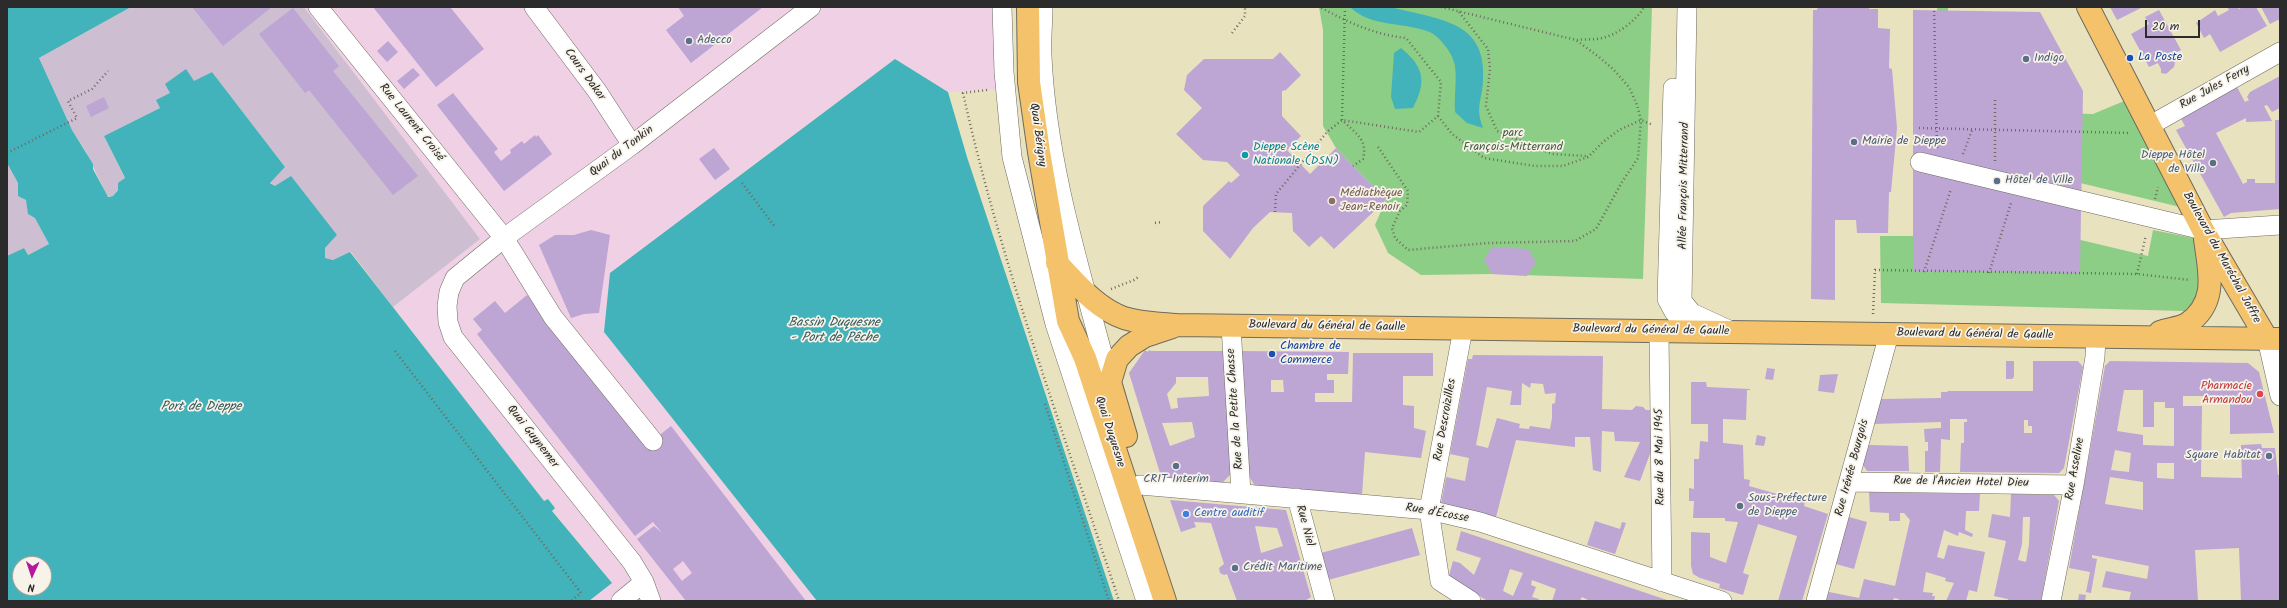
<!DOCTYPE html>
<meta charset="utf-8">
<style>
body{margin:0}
#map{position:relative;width:2287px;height:608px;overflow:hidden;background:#e9e2bf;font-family:Kalam,sans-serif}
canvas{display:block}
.frame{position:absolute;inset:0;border:8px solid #2b2b2b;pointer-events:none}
.north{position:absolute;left:12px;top:556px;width:40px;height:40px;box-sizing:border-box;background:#f7f3e8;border:1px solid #a5a39c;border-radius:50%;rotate:183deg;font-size:11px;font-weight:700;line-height:16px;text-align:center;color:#2b2b2b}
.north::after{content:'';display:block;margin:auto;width:14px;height:18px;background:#b5179e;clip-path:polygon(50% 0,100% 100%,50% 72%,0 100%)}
.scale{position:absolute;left:2145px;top:20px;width:55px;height:18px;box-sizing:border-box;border:2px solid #2b2b2b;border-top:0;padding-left:5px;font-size:12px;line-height:14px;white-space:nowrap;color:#2b2b2b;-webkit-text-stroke:3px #f7f3e8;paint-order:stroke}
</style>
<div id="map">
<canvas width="2287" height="608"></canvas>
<div class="frame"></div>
<div class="north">N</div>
<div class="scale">20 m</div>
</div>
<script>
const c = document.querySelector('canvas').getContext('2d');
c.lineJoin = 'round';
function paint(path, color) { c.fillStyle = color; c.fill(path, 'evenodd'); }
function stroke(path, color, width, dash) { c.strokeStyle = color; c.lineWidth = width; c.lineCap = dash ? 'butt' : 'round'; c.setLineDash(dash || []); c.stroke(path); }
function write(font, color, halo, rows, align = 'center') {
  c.font = font + ' Kalam,sans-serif'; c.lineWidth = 3.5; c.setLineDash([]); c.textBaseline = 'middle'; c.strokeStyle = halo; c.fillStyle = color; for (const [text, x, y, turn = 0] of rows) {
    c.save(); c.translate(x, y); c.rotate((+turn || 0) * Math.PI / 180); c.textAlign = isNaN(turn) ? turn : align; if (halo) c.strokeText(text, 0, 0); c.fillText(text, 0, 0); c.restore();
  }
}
paint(new Path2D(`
 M304,7h530l2,2 3,-2h158l5,82 -54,3 -53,-33 -158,118 -133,155 213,269h-228l23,-18 -60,-73 3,-3 -7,-8 -4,2 -151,-194 87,-68z`), '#f0d0e5');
paint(new Path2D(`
 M131,7h173l176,232 -87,68 -42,-55 -18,8 -8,-2v-10l12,-13 -67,-53 15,-15 -73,-95 -48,26 -4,10 -56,28 21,43 -12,17h-6l-21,-44 -14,-22 -33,-72z
 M7,163l11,20 3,13 5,4 4,15 5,2 14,27 -22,11 -3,-7 -17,8z`), '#cebed2');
paint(new Path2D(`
 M1319,7h333l-9,272 -151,-5 -71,1 -33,-22 -13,-28 11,-25 -50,-52 -13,-22v-96z
 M1937,7h11l-2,89 19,15 128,3 36,-15 51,108 -237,-57z
 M2005,222l143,34 5,-26 40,8 14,44 -7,14 -16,15 -303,-8 -1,-67h63z`), '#8dce86');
paint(new Path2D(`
 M7,7h124l-92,51 33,72 21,34v5l15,28 5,-1 5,-6v-7l7,-5 -21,-42 56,-28 -4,-8 14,-7 -5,-9 21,-15 8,12 18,-9 73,95 -15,16 5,3 16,-10 46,59 -12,13v10l8,2 17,-8 194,249 4,-2 7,9 -3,3 60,72 -23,18h-582v-345l17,-8 4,7 21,-11 -14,-26 -7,-4 -2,-14 -8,-4v-13l-11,-20zM20,564h24v24h-24z
 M1391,7c46,13 96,12 92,73 -1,22 -8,26 0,48l-16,-5 -12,-11c-1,-15 2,-31 0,-46 -2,-13 -16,-31 -28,-35 -26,-9 -55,-4 -76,-23z
 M1401,48c23,19 26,33 12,60l-18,1 -4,-12 3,-44z
 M895,59l53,33 19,65 147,444h-297l-213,-269 6,-59z`), '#42b2bb');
paint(new Path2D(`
 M192,7h80l-49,39z
 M373,7h77l34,42 -48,38z
 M678,7h85l-72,56 -25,-33 18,-14z
 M1818,7h51v2h9v19l12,1 -1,39 3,1 5,59 -6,64h-2l-1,41h-31l-1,-13h-21v80l-24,-1 2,-289h4z
 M2110,7h33l-26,13z
 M2227,7h10l2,2 4,-2h13l11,19 -47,26 -10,-18 -6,4 -8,-15 19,-13 3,6 11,-6z
 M2261,7h19v12l-10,5z
 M293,8l46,58 -6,5 85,105 -25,19 -84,-105 -4,3 -46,-59z
 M1913,10l127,2 43,79 -3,182 -167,-2z
 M2159,10l22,40 -10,5 4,7 -1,5 -8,7 -5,-1v-4l-3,-6 -9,4 -18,-33 18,-10 -4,-7z
 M388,41l10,11 -11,10 -10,-11z
 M1280,52l21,23 -15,15 -4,1v25l19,20 -14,14 23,24 26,-26 50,52 -52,49 -13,-13 -12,11 -16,-16 -1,-18 -22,-1 -17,16 -23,31 -27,-28v-25l26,-25 2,2 9,-8 -13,-13 -24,-2 -27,-26 26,-26 -18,-18 3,-15 17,-16h69z
 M413,68l7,7 -16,14 -7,-8z
 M2280,76v32l-8,4 -5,-7 -3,1 8,15 -26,1v-4l-30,15 27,51 4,-2v-3h8v4h20v-63h5v89l-49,4 -7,4 -48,-87 9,-4 -5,-9 57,-30 8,15 4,-2 -2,-3 3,-5z
 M453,93l45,56 -4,3 7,9 10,-8 -1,-3 12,-9 2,3 11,-9 1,2 2,-2 14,19 -48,37 -67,-86z
 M104,97l5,11 -18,9 -5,-11z
 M714,148l16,21 -15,11 -16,-21z
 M591,230l19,5 -11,78 -15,1 -13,4 -32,-73 16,-10h19z
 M1492,247l36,2 8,13 -9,14 -35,-2 -8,-14z
 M527,295l119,151 25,-20 135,175h-120l-49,-62 17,-13 8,7 -9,-11 -18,14 -158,-202 5,-4 -9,-11 22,-18 10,12zM683,561l9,12 -10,8 -9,-12z
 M1145,350l3,2 1,-2 2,1h72l9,122 -10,10 -57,-5 -5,-5 -31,-100zM1176,377h32l1,19 -32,2 1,10 -7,1 -4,-15 9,-11zM1192,422l3,15 -25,9 -8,-23z
 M1238,351l111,1 -1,22h-21v6h7v13h-19v9h37l1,-49h80v23h-30v29l11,1v22l12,3 -5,27 -56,-6 -3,43 -107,-9 -7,-12zM1271,380h12l1,12h-13z
 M1473,355l130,1 -1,53 30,1 4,-4 7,1 3,3h8v33l-14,38 -16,-4 16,-35 -25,-1 -1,-9 -12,-1 -1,41 -8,-2 -3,-33h-15v10l-59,-7 -20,77 -55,-13 5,-27 19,4 4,-23 -19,-4 18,-95h4zM1522,383l8,5 1,-5 12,1 2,10 11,-1 -1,10 -3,1v14l-2,11 -20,-3 -1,3 -10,-1 1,-4 -23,-6 -9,30 -12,-3 11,-58 25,4 -2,14h11z
 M2006,361h8v16l-2,2h-6z
 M2033,361h45l5,6 -19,101 -5,5 -99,-1 1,-29h3v-21h3v-3h-17v21l-9,-1 -1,33h-15v-21h3v-9h-3l-1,-13 17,-1v-6l-67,2 7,-25 60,-1v-6h7l-1,-1h86zM2024,420h4v6h4v7h-8z
 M2110,361l138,2 11,9 15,61 -44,1v-30h-10v-8h-37v10h19l-1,71 41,1 -1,-33 20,-1 1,4h13l3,27h2v126h-39l-2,-53 -44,2 3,51h-69l2,-9 -29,-5 4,-16 41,8 2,-13 -57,-11v3l5,1 -6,34 -5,-1 4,-20 -21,-4 36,-202zM2124,390h19v37h11v-25h11v6h9v38l-31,-1v-10l-26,-4zM2115,450l16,3 -2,19 -18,-2zM2157,463h17v16l-17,-1zM2110,477l33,5v28l-38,-6z
 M1767,368l8,1 -2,11 -8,-1z
 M1838,374l-4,19 -16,-2 2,-16z
 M1691,382h15l1,5 43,2v1h-3l-1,30 -23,-1v24l20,2 1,34 6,1 -1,6 56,16 -1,4 24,8 -26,87h-24l19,-65 -39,-12 -15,49 6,2 -6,20 -24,-7 1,-4 -20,-6 -7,-4 -2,-8v-34l19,1v24l16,6 12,-41 -13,-1v-3h-32l1,-17h-5v-13l5,1v-30h5l1,-18 8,1v-18h-17z
 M1757,435l9,2 -2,9 -9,-1z
 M1869,445l39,1 1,25h-42l-4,-6z
 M1869,492l111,2 -1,17h-13l-1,19 8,4 -1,3 -13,-5 -1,4 -14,-6 -7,27 7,2 4,-14 37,7 -8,40 -8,-2 -3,11h-20l8,-18 -9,-2 1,-3 -20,-6 -3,20 10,1 -1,3h3l-1,5h-36l1,-2 -5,-1 -1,3h-67l3,-9 30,6 5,-19 31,7 15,-66 -6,-7h-4v8h-11v-8l-19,-1z
 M2011,494l43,1 5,6 -18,100h-33v-2l-14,-3 12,-55 -18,-4 4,-23 18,3zM2023,517h7l-1,27 -3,18 -8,-2 4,-16z
 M1170,500l116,10 25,87 -6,4h-68l-10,-27 -3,1 -4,-2 -1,-5 5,-4 -13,-41 -17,-1 2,5 -15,5zM1255,526l22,2 6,18 -22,7z
 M1849,517l18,5 -13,47 -18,-5z
 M1595,521l25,8 2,-7 4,1 -11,31 -28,-9z
 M1412,528l8,27 -92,25 -7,-27z
 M1461,531l42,14 167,56h-80l-8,-4 -2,4h-28l4,-12 -24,-9 -1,5 5,2 -4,10 7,2 -1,2h-50l-40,-22 5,-18 7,2 14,12 7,-17 -25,-8zM1510,569l13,4 -10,23 -10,-5z
 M2079,594l7,1 -1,6h-7z`), '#bda5d4');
const minor = new Path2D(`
 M318,7l186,231 49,79 100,124
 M534,7l63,84 35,54
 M1002,7l2,65 8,85 43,167 91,277
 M1043,7c0,16 -2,33 -1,49 5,111 40,219 68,326
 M1687,7l-5,294 10,12 37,17
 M1673,88l-6,211 7,13 9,10
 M2149,126l131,-74
 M1920,162l283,68 77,-5
 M1231,326l10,167
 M1463,329l-34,181 11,71 31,20
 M1659,332l3,250
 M2267,339l13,57
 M1849,482l225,3
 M1140,485l289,25 51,12 242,79
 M1297,498l28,103
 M621,601l23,-19
 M651,601l-7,-19 -12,-20 -179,-225 -5,-15 -1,-16 2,-14 6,-14 49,-40 128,-93 179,-138
 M1816,601l73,-267
 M2051,601l23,-116 21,-128 1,-20`);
const major = new Path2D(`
 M1028,7l1,75 10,70 29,169 17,37 80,243
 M2088,7l115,223 64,109
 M1057,263c20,21 39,45 67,55 16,5 36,6 53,7l1103,14
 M2160,332c8,-3 20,-4 27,-8 32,-22 22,-53 18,-85
 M1126,436l-16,-54 7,-23 12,-13 16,-10 27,-9`);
stroke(minor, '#6e6b5f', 20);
stroke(major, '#6e6b5f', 24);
stroke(new Path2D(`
 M1345,7l-3,113c13,13 26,19 21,39l-10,7
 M1934,7l3,141
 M1459,12l29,37 2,20 -4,37 11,25 55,23 34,2
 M1232,33l13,-17v-9
 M1577,40c8,-1 17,0 25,-2 15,-3 35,-18 42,-31
 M987,90l-24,3c38,172 101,340 156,508
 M1438,116l14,18 32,24 51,8h28l25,-9 15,-15 16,-12 22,-10 12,5
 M1919,128l212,5
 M1378,147l30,44 -1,14 -7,6 -8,17 3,10 13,12 80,-7 87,-2 21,-12 26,-47 16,-24 3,-38 -4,-15 -8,-18 -16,-18 -14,-12 -23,-17 -135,-33
 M7,153l70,-35 -9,-17 24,-12 16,-18
 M1963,154l9,-24
 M1995,161v-61
 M742,183l33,44
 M2155,199l3,-12
 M1275,212l1,-18 51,-62 15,-12 77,12 19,-16 3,-34 -35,-44c-31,-3 -59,-16 -86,-31
 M1155,223l7,-1
 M1924,272l27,-83
 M1989,273l22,-70
 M2137,274l9,-39
 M1111,289l23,-9 6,-4
 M1873,314l2,-44 262,4 53,6
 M395,351l186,242 -10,8
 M1045,404l64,197`), '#6e6b5f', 2.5, [1, 3]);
stroke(minor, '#fff', 19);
stroke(major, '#f3c26a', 22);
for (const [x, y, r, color] of [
 [689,41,4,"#5c6f8a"],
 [2130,58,4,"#1a4fb4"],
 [2026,59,4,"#5c6f8a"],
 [1854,142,4,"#5c6f8a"],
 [1245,155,4,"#0f9aa8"],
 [2213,163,4,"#5c6f8a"],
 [1997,181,4,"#5c6f8a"],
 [1332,201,4,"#8d6e63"],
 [1272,354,4,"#1a4fb4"],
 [2260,394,4,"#e0444e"],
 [2269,456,4,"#5c6f8a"],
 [1176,466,4,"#5c6f8a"],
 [1740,506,4,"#5c6f8a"],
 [1186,514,4,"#3f7fe0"],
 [1235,568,4,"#5c6f8a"]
]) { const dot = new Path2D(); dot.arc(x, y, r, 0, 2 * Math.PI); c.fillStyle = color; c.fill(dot); stroke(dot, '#f7f3e8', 1.5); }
write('12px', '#4e5e75', '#f7f3e8', [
 ["Adecco",697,41],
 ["Indigo",2034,59],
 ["Mairie de Dieppe",1862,142],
 ["Dieppe Hôtel",2205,156,"right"],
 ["de Ville",2205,170,"right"],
 ["Hôtel de Ville",2005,181],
 ["Square Habitat",2261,456,"right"],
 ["CRIT Interim",1176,480,"center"],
 ["Sous-Préfecture",1748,499],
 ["de Dieppe",1748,513],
 ["Crédit Maritime",1243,568]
], 'left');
write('12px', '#164399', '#f7f3e8', [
 ["La Poste",2138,58],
 ["Chambre de",1280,347],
 ["Commerce",1280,361]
], 'left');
write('12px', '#2b2b2b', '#f7f3e8', [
 ["Cours Dakar",584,75,54],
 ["Rue Jules Ferry",2215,88,-29],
 ["Rue Laurent Croisé",411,123,51],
 ["Quai Bérigny",1037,135,82],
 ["Quai du Tonkin",622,152,-37],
 ["Allée François Mitterrand",1685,186,-89],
 ["Boulevard du Maréchal Joffre",2221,258,61],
 ["Boulevard du Général de Gaulle",1327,327,1],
 ["Boulevard du Général de Gaulle",1651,331,1],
 ["Boulevard du Général de Gaulle",1975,335,1],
 ["Rue de la Petite Chasse",1236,409,-94],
 ["Rue Descroizilles",1446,420,-80],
 ["Quai Duquesne",1109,432,72],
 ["Quai Guynemer",532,437,52],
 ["Rue du 8 Mai 1945",1661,457,-91],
 ["Rue Irénée Bourgois",1853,468,-75],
 ["Rue Asseline",2076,469,-80],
 ["Rue de l'Ancien Hotel Dieu",1961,483,1],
 ["Rue d'Écosse",1437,514,10],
 ["Rue Niel",1304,526,75]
]);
write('12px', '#485c46', '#f7f3e8', [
 ["parc",1513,134],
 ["François-Mitterrand",1513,148]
]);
write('12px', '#0d838f', '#f7f3e8', [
 ["Dieppe Scène",1253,148],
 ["Nationale (DSN)",1253,162]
], 'left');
write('12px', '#785e54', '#f7f3e8', [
 ["Médiathèque",1340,194],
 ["Jean-Renoir",1340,208]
], 'left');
write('12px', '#be3a42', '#f7f3e8', [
 ["Pharmacie",2252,387],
 ["Armandou",2252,401]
], 'right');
write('12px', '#366cbe', '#f7f3e8', [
 ["Centre auditif",1194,514]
], 'left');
write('italic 13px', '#335a5d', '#f7f3e8', [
 ["Bassin Duquesne",834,324],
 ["- Port de Pêche",834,339],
 ["Port de Dieppe",201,408]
]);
</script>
